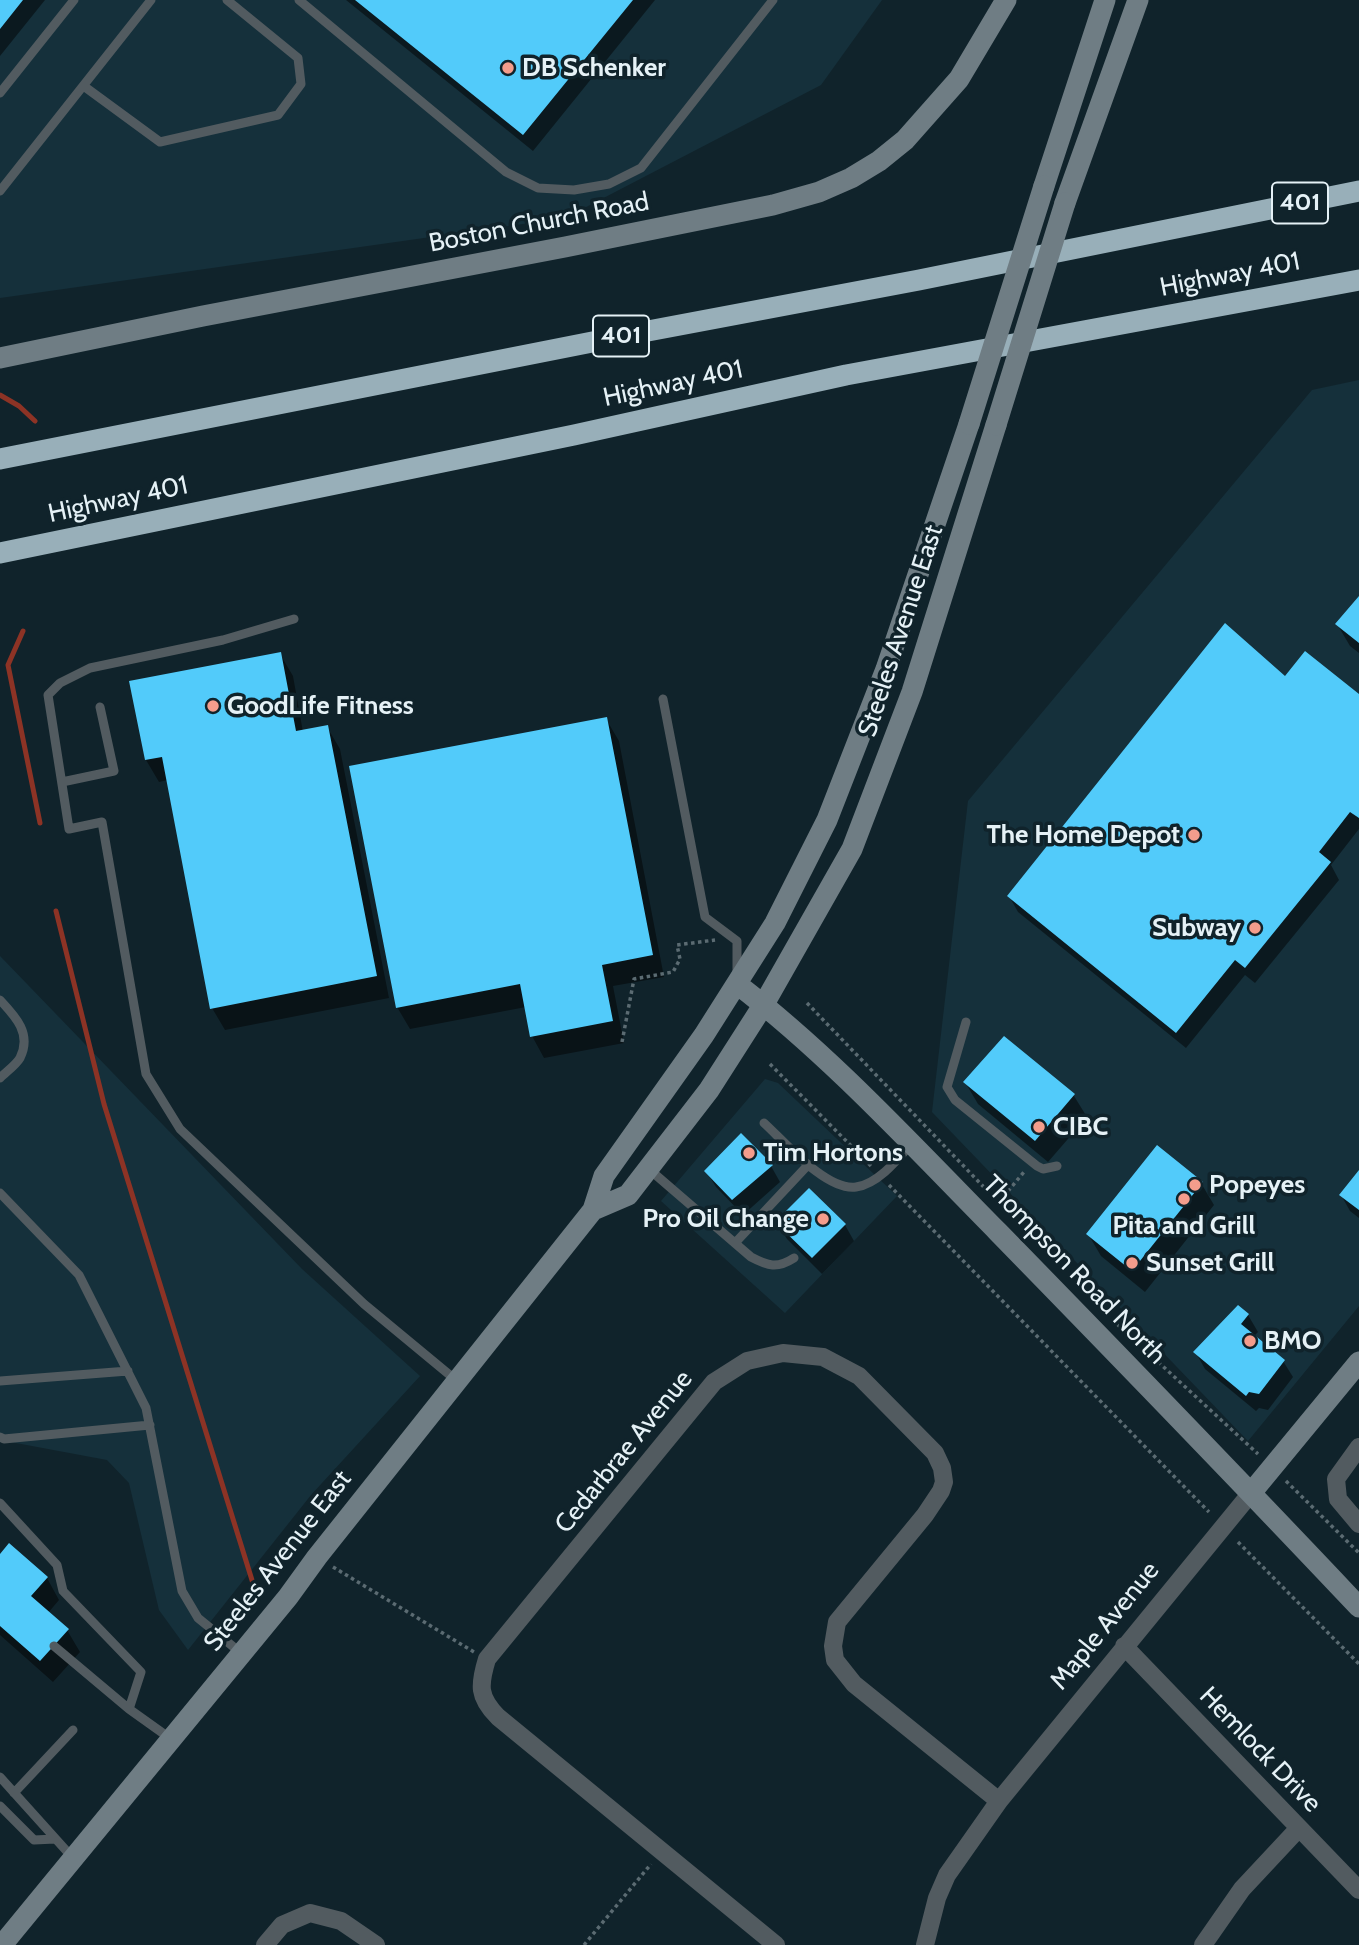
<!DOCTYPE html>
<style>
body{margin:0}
canvas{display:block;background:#10232b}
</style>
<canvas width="1359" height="1945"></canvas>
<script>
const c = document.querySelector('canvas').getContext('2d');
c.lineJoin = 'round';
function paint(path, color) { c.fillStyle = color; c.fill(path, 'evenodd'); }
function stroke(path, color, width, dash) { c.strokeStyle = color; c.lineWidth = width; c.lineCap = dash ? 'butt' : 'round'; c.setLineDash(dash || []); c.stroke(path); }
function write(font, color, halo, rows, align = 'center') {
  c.font = font + ' Cabin,sans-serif'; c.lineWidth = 7; c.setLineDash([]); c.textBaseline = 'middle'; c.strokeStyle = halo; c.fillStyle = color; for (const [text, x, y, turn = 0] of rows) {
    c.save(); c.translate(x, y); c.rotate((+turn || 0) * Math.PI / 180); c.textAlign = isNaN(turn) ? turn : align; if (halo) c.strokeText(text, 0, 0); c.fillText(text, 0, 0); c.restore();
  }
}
paint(new Path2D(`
 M0,0h882l-61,85 -256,133 -565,80z
 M1359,380v926l-111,135 -316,-329 36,-311 344,-411z
 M0,956l302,313 118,107 -109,119 -123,155 -29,-40 -30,-127 -22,-23 -107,-20z
 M765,1079l13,4 119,113 -112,117 -124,-112z`), '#15303b');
paint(new Path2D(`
 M0,0h45l-45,56z
 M346,0h309l-122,151z
 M1359,598v55l-9,-7 -13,-22z
 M280,654l13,22 10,56 24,-5 13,22 49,249 -164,32 -13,-22 -44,-228 -9,2 -13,-22z
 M1286,678l73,19v132l-28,36 8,15 -84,103 -10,-8 -59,73 -168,-136 -9,-16z
 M606,719l13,22 45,236 -51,9 11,57 -80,15 -12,-22 -6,-29 -116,22 -13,-22z
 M1005,1038l69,58 13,21 -39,45 -70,-58 -13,-22z
 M771,1166l9,16 -37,33 -27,-28 -10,-16z
 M1359,1173v45l-9,-7 -9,-16z
 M1201,1183l13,22 -69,87 -44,-36 -13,-22z
 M777,1223l68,2 9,16 -32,33 -35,-35z
 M1238,1307l10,8 10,17 -5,5 30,24 10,16 -25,33 -9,-2 -3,3 -51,-42 -9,-16z
 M0,1556l47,22 12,22 -11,13 19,17 13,22 -27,30 -53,-47z`), '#0007');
stroke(new Path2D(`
 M0,395l19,11 16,15
 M23,631l-15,34 32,158
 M56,911l48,193 152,489`), '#8d3325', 5);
paint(new Path2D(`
 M0,0h23l-23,29z
 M355,0h278l-110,135z
 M1359,596v47l-24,-19z
 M1225,623l60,53 20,-25 54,43v124l-9,-6 -31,40 12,10 -86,106 -10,-8 -59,73 -169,-137z
 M281,652l15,79 32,-6 49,251 -167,33 -48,-252 -17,3 -16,-79z
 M607,717l46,238 -51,10 11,56 -83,16 -10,-53 -124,24 -47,-242z
 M1004,1036l71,58 -40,47 -72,-59z
 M741,1133l32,32 -41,35 -28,-29z
 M1157,1145l46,37 -71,89 -46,-37z
 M1359,1170v40l-20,-15z
 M809,1188l37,36 -34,34 -37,-36z
 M1238,1305l11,9 -8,10 44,36 -26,34 -10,-2 -3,4 -53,-44z
 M9,1543l39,34 -17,19 38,33 -29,32 -40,-35v-72z`), '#52cbfa');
stroke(new Path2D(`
 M807,1003l195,203
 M622,1042l12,-63 39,-7 7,-13 -3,-14 38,-5
 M770,1064l102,103
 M889,1185l320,327
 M999,1202l25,-30
 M1117,1324l141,130
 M1286,1481l73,72
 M1238,1542l121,122
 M333,1567l141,85
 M584,1945l67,-81`), '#5b6b72', 3.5, [3.5, 3.5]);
stroke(new Path2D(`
 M299,0l207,172 32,16 36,2 35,-6 32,-16 132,-168
 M85,87l75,55 118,-27 23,-31 -3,-26 -71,-58
 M0,93l74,-93
 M0,191l151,-191
 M294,619l-71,21 -133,28 -30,15 -12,12 21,134 33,-7 44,252 34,55 184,175 93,77
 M663,699l42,218 32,24v34
 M62,782l52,-11 -14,-64
 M0,1000c16,17 32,34 20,58 -4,7 -14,14 -20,20
 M966,1022l-19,65 8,13 82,66 6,3 14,-3
 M764,1123c21,19 62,68 92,64 22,-3 42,-28 55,-43
 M650,1170l101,87c17,9 26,12 43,1
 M0,1193l79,82 67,133 36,183 16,27 43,35
 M735,1243l73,-78
 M0,1381l128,-10
 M0,1437l4,2 146,-14
 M0,1503l57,62 6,26 78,81 -12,37
 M54,1646l75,63 42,30
 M0,1777l72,80
 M14,1793l59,-63
 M0,1806l34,34 21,-1`), '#525b60', 9);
stroke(new Path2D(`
 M1359,1447l-23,32 2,20 21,25
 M1124,1646l235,244
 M265,1945l17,-20 28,-12 31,8 35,24
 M776,1945l-278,-228c-20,-20 -19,-32 -11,-58l227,-277 33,-21 36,-8 40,4 36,19 76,77 7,15 2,14 -3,9 -16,24 -88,107 -4,24 2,14 19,24 145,117
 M925,1945l12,-47 10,-23 52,-74 252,-308
 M1203,1945l39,-56 57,-61`), '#525b60', 18);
stroke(new Path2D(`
 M1044,186l61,-186
 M1065,203l73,-203
 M0,358l203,-42 362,-69 208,-42 46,-13 32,-14 28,-17 26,-21 54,-61 47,-79
 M737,984c95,73 177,163 261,248 121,124 242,249 361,375
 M593,1210l35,-15 81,-105 55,-86 88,-155 60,-157 84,-267
 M1251,1493l108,-131
 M2,1945l286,-348 29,-40 276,-347 11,-34 100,-141 71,-112 52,-103 59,-151 83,-245`), '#6f7d84', 21);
stroke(new Path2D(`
 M0,459l648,-128 271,-51 440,-89
 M0,553l574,-118 272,-60 513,-95`), '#98afb9', 21);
stroke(new Path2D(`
 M969,424l75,-238
 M996,425l69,-222`), '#6f7d84', 21);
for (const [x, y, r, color] of [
 [508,68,7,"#f49d8c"],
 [213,706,7,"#f49d8c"],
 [1194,835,7,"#f49d8c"],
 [1255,928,7,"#f49d8c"],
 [1039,1127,7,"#f49d8c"],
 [749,1153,7,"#f49d8c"],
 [1195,1185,7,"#f49d8c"],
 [1184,1199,7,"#f49d8c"],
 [823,1219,7,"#f49d8c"],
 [1132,1263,7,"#f49d8c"],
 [1250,1341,7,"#f49d8c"]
]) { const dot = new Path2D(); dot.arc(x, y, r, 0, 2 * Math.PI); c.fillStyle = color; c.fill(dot); stroke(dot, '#10232b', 2.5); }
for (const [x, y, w] of [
 [1300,203,56],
 [621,336,56]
]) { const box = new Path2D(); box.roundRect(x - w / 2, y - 20.5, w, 41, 5); c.fillStyle = '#10232b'; c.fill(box); stroke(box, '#e5f1f6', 2); }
write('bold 24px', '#e5f1f6', null, [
 ["401",1300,203],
 ["401",621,336]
]);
write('bold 26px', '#e5f1f6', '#10232b', [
 ["DB Schenker",522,68],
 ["GoodLife Fitness",227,706],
 ["The Home Depot",1180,835,"right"],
 ["Subway",1241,928,"right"],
 ["CIBC",1053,1127],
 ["Tim Hortons",763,1153],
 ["Popeyes",1209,1185],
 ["Pro Oil Change",809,1219,"right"],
 ["Pita and Grill",1184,1226,"center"],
 ["Sunset Grill",1146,1263],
 ["BMO",1264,1341]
], 'left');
write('26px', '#e5f1f6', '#10232b', [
 ["Boston Church Road",539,223,-11],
 ["Highway 401",1230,275,-11],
 ["Highway 401",673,384,-12],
 ["Highway 401",118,500,-12],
 ["Steeles Avenue East",901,631,-72],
 ["Thompson Road North",1074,1270,46],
 ["Cedarbrae Avenue",624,1452,-51],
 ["Steeles Avenue East",278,1561,-52],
 ["Maple Avenue",1105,1626,-51],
 ["Hemlock Drive",1260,1750,46]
]);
</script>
